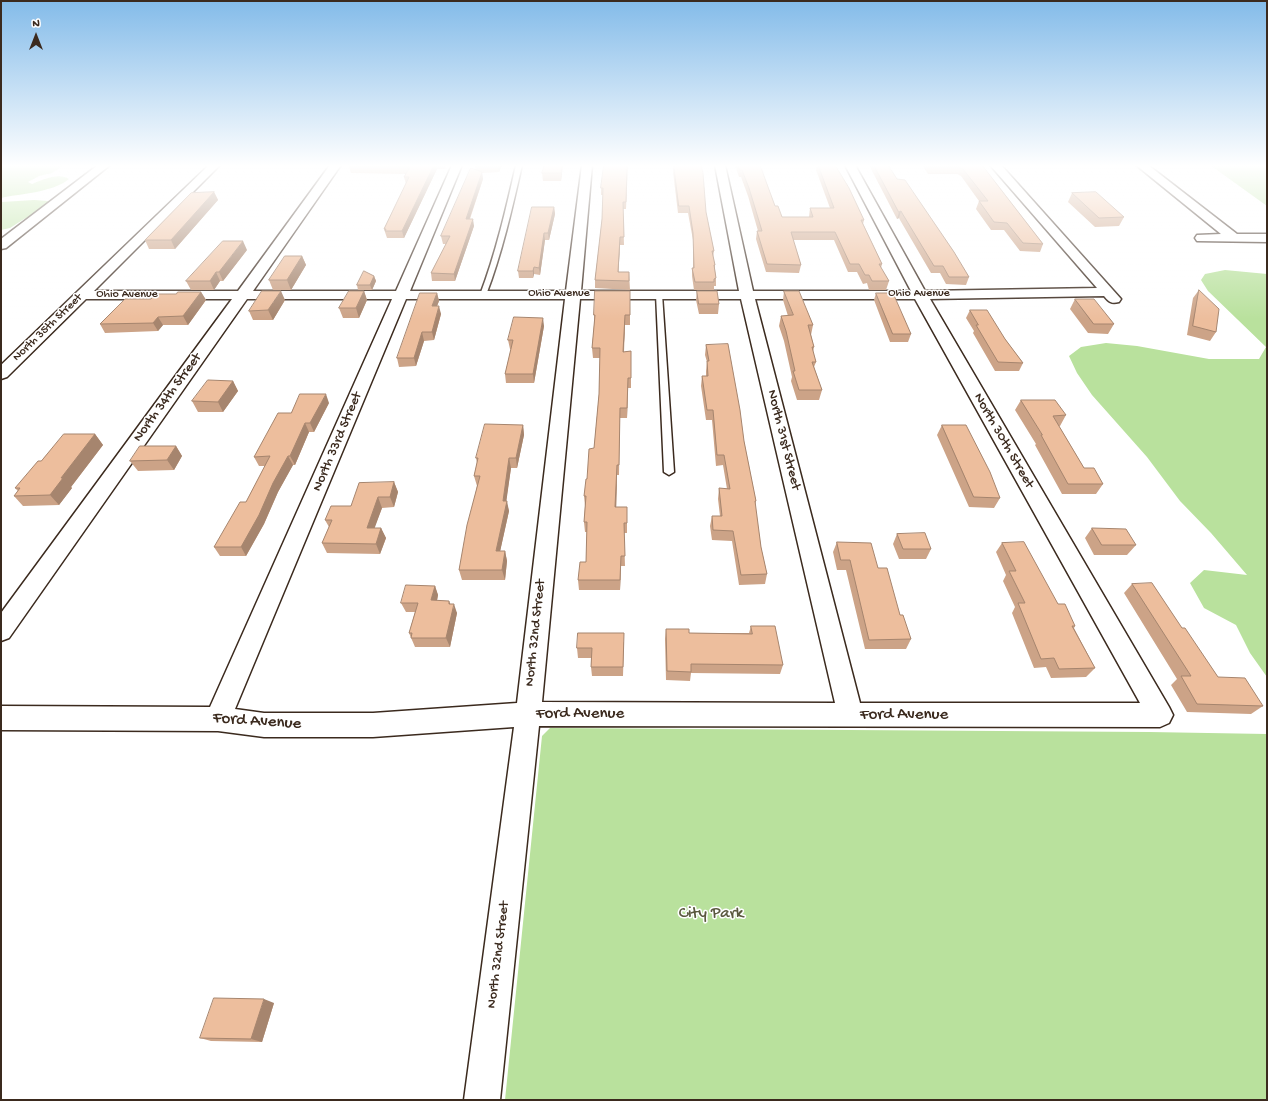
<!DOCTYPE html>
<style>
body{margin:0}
#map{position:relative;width:1268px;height:1101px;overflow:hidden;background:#fff;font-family:"Gochi Hand",sans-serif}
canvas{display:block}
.frame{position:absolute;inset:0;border:2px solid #3b2a1e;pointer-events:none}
.north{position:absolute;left:16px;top:16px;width:40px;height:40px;-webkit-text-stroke:3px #fff;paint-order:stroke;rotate:0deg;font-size:11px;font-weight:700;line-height:16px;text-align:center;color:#3b2a1e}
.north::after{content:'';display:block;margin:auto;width:14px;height:18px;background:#3b2a1e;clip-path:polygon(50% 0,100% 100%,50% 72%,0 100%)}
</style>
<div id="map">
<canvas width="1268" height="1101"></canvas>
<div class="frame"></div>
<div class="north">N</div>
</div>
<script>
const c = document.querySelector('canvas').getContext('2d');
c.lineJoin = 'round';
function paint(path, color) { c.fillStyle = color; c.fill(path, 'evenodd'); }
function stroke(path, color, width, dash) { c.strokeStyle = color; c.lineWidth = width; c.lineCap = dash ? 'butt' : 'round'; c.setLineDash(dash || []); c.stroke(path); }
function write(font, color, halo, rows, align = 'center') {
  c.font = font + ' "Gochi Hand",sans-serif'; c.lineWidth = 3; c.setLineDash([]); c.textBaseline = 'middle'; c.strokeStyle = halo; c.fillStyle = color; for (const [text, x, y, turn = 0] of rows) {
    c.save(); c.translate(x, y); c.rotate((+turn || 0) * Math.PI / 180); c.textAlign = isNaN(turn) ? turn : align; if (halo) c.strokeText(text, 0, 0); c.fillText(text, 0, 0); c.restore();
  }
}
paint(new Path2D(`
 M1,165h63l-12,8 -13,3 -11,6 4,2c10,-4 27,-12 37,-5 -18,14 -46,14 -68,19z
 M1210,165h57v41z
 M1,200l1,2 32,-2 14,1 -2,6 -12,7 -10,5 -14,9 -9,2z
 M1225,270l42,4v403l-17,-24 -14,-28 -32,-17 -14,-25 14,-13 43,5 -36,-42 -31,-32 -33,-44 -55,-62 -15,-22 -8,-17 12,-9 25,-4 31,3 72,13h50l7,-12 -58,-56 -7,-11 4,-6z
 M550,728l599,4 118,2v366h-762l37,-364z`), '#b9e19d');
const service = new Path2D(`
 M516,165h6c-10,44 -20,88 -36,130l-5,1 -1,-1c16,-42 26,-86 36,-130z
 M659,292l3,2 12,178 -5,3 -5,-3 -8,-178z`);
const minor = new Path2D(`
 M98,165h12l-104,83 -5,1v-10z
 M209,165h11l-126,126h144l92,-126h11l-88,126h143l56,-126h10l-52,126h156l16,-126h10l-11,126h158l-24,-126h10l28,126h158l-66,-126h10l70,126 172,-3 -107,-123h11l120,134 -2,3c-8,2 -10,0 -15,-6l-174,3 239,408 4,8 -4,8 -9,4 -621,-1 -39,374h-36l50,-373 -141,10h-109l-46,-6 -217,-1v-24l209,1 182,-408h-145l-238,339 -8,3v-28l231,-314h-146l-79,78 -6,2v-14zM406,299h159l-48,404 -144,10h-109l-29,-4zM580,299h161l94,404 -293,-1zM755,299h160l225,404h-280z
 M1136,165h12l89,69h30v8l-70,-1 -2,-3 2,-3 24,-1z`);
stroke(service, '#3b2a1e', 3);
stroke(minor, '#3b2a1e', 3);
paint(service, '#fff');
paint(minor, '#fff');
paint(new Path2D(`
 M71,165h24v1z
 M111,165h23l-1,1h-22z
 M349,165h98l-2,4h-8l-33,69h-17l-3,-9 22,-45 -2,-7 2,-3 -55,-1 -2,-7z
 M475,165h27l-3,7 -17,1 1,6 -13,40 4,7 -19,55h-23l-1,-8 15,-29h-3l-2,-8 35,-66z
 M544,165h19l-2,16h-18l-1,-8z
 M628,165l-2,44h-3l1,36h-4l-2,27h11l1,18 -35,-2v-8l7,-61 1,-24h-2v-7z
 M674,165l32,47 8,39 -1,6 2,8v5l1,8v8h-2v4h-20l-2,-14v-8h1v-28l-5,-27h-10l-5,-41z
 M735,165h25l15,41 7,11h27l1,-9h20l-14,-38 1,-5h18l29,55 -1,4 19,40 -1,4 8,13 -3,9h-17l-2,-7 -4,1 -6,-12h-9l-14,-32h-41l8,25 -2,8 -33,-1 -10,-33 1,-8h1l-10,-35 -7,-19h-2z
 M869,165h19l9,14 72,98 -3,8 -20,-1 -6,-11h-9l-31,-53 -1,-2 -2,1z
 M922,165h60l61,79 -3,8 -20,-1 -16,-21h-13l-15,-21 3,-8 -18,-25 -4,-2h-29z
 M214,192l4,8 -43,49h-26l-4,-9z
 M1072,193l52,24 -5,9 -24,1 -27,-25z
 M554,207l1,7 -6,26h-4l-5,35 -6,-1 -1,4h-14l-1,-7z
 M247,250l-24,31h-3l-6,9h-23l-5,-9z
 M302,256l4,9 -15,25h-18l-4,-10z
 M374,276l2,5 -4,9h-14l-1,-5z
 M1199,290l17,42 -6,9 -23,-6 6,-37z
 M364,291l3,9 -8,18h-16l-4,-10z
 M630,291v34h-5l-1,27 7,-1v37h-3l-1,30h-7l-1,57h-2l-1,32 11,10v16h-3l1,33h-4l-1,24h-41l-1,-10 8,-18 1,-30h-2l-1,-10 1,-16 -1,-10 10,-48 5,-54 1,-36h-7l-1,-10 2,-23v-10z
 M697,291l22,13 -1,10h-19l-3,-14z
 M784,291l29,34 -2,10 3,12 -1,5 3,10 -2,5 8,23 -3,10h-22l-6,-19 1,-4 -8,-36 -5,-15 2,-10h7l-5,-16z
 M201,292l5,8 -18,25h-25l-5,6 -53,2 -5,-9 76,-30z
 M437,293l2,8 -2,5 4,8 -7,26 -10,1 -8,25 -17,1 -2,-9z
 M876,293l35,41 -3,8h-18l-16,-42z
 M1075,299l39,25 -6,10 -20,-1 -18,-24z
 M285,300l-12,20h-20l-4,-9z
 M970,310l35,29 18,24 -4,8h-24l-22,-38 1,-2 -8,-13z
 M544,326l-10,57h-28l-1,-9 6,-25h-1l-2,-9z
 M706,345l38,96 12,60 -1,4 6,42 6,27 -2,10 -26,1 -7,-44 -20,-1 -2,-14 2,-10h8l-2,-17 1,-11 8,1 -4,-24 -7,1 -4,-46h-6l-5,-34 1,-10h4v-5l1,-9 -2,-7z
 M233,381l5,10 -15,21h-25l-6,-11z
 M1021,400l45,15 -6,11h-1l25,42 19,16 -7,10h-34l-27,-49 1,-1 -21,-34z
 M329,403l-15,29h-5l-14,33h-2l-15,27 -14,32 -18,32h-26l-6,-9 32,-45 19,-36h-6l-5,-9 37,-44z
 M523,425l1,10 -7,33h-6l-5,33 3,10 -9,40h5l2,10 -2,19h-43l-3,-10 18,-84 -3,-10 3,-13 -1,-5z
 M942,425l58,73 -6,10 -25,-1 -32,-72z
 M95,434l8,11 -32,42 1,1 -13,17 -36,1 -9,-10 4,-5 -3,-3 26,-27z
 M176,446l6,10 -8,14 -36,1 -8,-10z
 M394,482l4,10 -4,15 -12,1 -8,20h7l5,10 -6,16 -53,-1 -5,-10 7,-16 -4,-7z
 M1092,528l44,17 -9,10h-33l-9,-17z
 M897,534l34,15 -5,10h-27l-6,-15z
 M837,542l41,26 22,47 11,24 -5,10h-41l-19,-79h-9l-4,-18z
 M1002,543l56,61 17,22 -1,2 21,40 -9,9 -35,1 -5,-11 -12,1 -22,-55 3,-6 -12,-26 3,-6 -10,-23z
 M1132,584l50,44 36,49 45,29 -12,8 -64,-2 -16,-27 6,-6 -53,-86z
 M435,586l3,9 -1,6 13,3 7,9 -7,34h-35l-6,-14 6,-21h-9l-5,-9z
 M751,626l32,39 -3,9 -89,-1 -1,8 -24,-1 -1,-41 1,-10 23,4h60z
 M624,642l-1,34h-31l-1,-9v-9h-13l-1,-10z
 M274,1003l-12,39 -51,-1 -11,-3z`), '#cca387');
paint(new Path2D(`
 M434,165h2l1,4 -33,69 -2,-7z
 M498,165h4l-3,7z
 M562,165h1l-2,16v-8z
 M482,172l1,7 -16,47 -1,-7z
 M214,192l4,8 -43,49 -4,-9z
 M554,207l1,7 -6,26 -1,-7z
 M901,211l-2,7 -2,1 2,-7z
 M473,219l1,7 -19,55 -1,-7z
 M544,233l1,7 -5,35 -1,-7z
 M620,237v8l-2,35v-8z
 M243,241l4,9 -24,31 -4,-9z
 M302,256l4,9 -15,25 -4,-10z
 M534,267v7l-1,4v-7z
 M216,272l4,9 -6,9 -4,-9z
 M374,276l2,5 -4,9 -2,-5z
 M281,291l4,9 -12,20 -5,-10z
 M364,291l3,9 -8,18 -3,-10z
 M201,292l5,8 -18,25 -5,-9z
 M437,293l2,8 -5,13 -2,-8z
 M439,306l2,8 -7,26 -2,-8z
 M625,315v10l-2,36v-9z
 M158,317l5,8 -5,6 -5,-8z
 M543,318l1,8 -10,57 -1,-9z
 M422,332l2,9 -8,25 -2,-8z
 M628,378v10l-1,30v-10z
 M233,381l5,10 -15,21 -5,-10z
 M326,394l3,9 -15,29 -4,-9z
 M305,423l4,9 -14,33 -5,-9z
 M523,425l1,10 -7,33 -1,-10z
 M95,434l8,11 -32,42 1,1 -13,17 -9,-10 11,-17z
 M176,446l6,10 -8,14 -7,-10z
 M288,456l5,9 -15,27 -14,32 -18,32 -5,-9 32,-64z
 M509,458l2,10 -6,43 -2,-10z
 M617,465v10l-1,42 -1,-10z
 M394,482l4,10 -4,15 -4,-10z
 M378,497l4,11 -11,30 -4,-10z
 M507,501l2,10 -11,50 -2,-10z
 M381,528l5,10 -6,16 -4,-10z
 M505,551l2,10 -2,19 -3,-10z
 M621,556v10l-1,24v-10z
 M435,586l3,9 -3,15 -4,-10z
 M449,601l4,9 1,-6 3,9 -7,34 -4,-9z
 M264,999l10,4 -12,39 -11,-3z`), '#a6856e');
const building = new Path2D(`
 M349,165h85l-32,66h-17l1,-2h-2l25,-52h-5l6,-10 -61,-1z
 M475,165h18l-18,1z
 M545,165h17l-1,8h-19z
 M604,165h23l-1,37h-3l1,35h-4l-2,35h11v9l-34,-1 7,-61 1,-31h-2z
 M674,165h27l2,8 3,39 8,39h-2l3,14h-1l2,13 -2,1v3h-19l-3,-14h2l-1,-35 -4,-27h-10z
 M738,165h22l15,41h3l4,11h31l-3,-9h24l-16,-43h17l14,23 15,32h-3l21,44h-3l10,17h-17l-3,-6h-4l-6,-11h-9l-15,-32h-44l10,33 -34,-1 -10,-33h5l-13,-43 -7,-18h-2z
 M874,165h14l9,14 8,1 49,72 15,25h-20l-6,-11h-9l-32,-53 -1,-2 -2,1z
 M929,165h53l61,79 -20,-1 -16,-20 -13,-1 -15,-21h9l-25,-32 -4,-2h-29z
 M471,168l11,4 -16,47h7l-19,55 -23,-1 19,-37h-9z
 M214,192l-43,48h-26l46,-47z
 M1096,192l28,25 -25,1 -27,-25z
 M532,207h22l-6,26h-4l-5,35 -5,-1 -1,4h-15z
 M223,241h20l-24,31h-3l-6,9h-24z
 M285,256h17l-15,24h-18z
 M364,271l10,5 -4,9h-13z
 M1199,290l20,19 -3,23 -23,-6z
 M262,291h19l-13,19 -19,1z
 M349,291h15l-8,17h-17z
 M595,291h35v24h-5l-2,37 8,-1v27h-3l-1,30h-7l-1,57h-2l-2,42h12v16h-3l1,33h-4l-1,24h-42l2,-18h6l1,-40h-3l2,-26h-2l2,-17h1l2,-30 5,-1 5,-54 1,-46h-8l3,-33h-1z
 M697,291h20l2,13h-20z
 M784,291h15l14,34h-5l6,22h-2l4,15h-4l10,28h-23l-6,-19h2l-9,-40 -5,-15 12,-1z
 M178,292h23l-18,24 -25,1 -5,6 -53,1 25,-25h26l4,-5h21z
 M420,293h17l-5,13h7l-7,26h-10l-8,26h-17z
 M876,293h17l18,41h-18z
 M1075,299h19l20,25h-20z
 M970,310h17l18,29 18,24 -25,-1 -22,-37h2z
 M514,317l29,1 -10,56h-28l8,-34h-5z
 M728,344l12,66 4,31 12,60h-1l6,46 6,27 -26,1 -8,-44 -20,-1 -1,-14h10l-3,-28 11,1 -6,-34h-7l-4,-45h-6l-5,-34h6l-1,-15h2l-3,-16z
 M208,380l25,1 -15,21 -26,-1z
 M300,394h26l-16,29h-5l-15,33h-2l-15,27 -14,32 -18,32h-27l26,-45h6l24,-46 -16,1 24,-44h13z
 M1021,400h34l11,15 -13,1 31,52h10l9,16h-35l-27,-49h1z
 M485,424l38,1 -7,33h-7l-6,43h4l-11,50h9l-3,19h-43l8,-45 13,-49h-6l4,-18h-2z
 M942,425h24l24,47 10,26 -26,-1z
 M64,434h31l-34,44h2l-13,17 -36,1 6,-8h-5l23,-27h3z
 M140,446h36l-9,14 -37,1z
 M394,482l-4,15h-12l-11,31h14l-5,16 -54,-1 10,-23h-7l6,-14h20l8,-23z
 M1092,528l34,1 10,16h-34z
 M925,533l6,16h-28l-6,-15z
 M837,542l34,1 7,25h9l13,47h3l8,24 -42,1 -19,-80h-9z
 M1024,542l34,62h7l10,22h-3l23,42 -36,1 -5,-11 -13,1 -23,-56h7l-16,-32h7l-14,-28z
 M1152,583l30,45h3l33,49 27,1 18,28 -66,-2 -16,-28h10l-59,-92z
 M406,585l29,1 -4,14 18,1v3h5l-8,34h-35l1,-5h-3l9,-30h-17z
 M751,626h24l8,39 -92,-1v8l-24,-1 -1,-42h23v4l63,1z
 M578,633h46l-1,34h-32l1,-19h-15z
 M214,998l50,1 -13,40 -51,-1z`);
paint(building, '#edbe9d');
stroke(building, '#a6856e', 1);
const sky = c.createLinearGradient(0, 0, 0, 319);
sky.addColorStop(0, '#83bbe9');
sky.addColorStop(0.52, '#fff');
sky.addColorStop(1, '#ffffff00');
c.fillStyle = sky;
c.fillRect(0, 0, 1268, 319);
write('12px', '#3b2a1e', '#fff', [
 ["Ohio Avenue",559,294],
 ["Ohio Avenue",919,294],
 ["Ohio Avenue",127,295],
 ["North 35th Street",48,328,-44]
]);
write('14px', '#3b2a1e', '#fff', [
 ["North 34th Street",168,398,-54],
 ["North 31st Street",783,440,76],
 ["North 30th Street",1003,441,60],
 ["North 33rd Street",338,442,-67],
 ["North 32nd Street",536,633,-84],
 ["North 32nd Street",499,955,-83]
]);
write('17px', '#3b2a1e', '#fff', [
 ["Ford Avenue",580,714],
 ["Ford Avenue",904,715],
 ["Ford Avenue",257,722,4]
]);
write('17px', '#5a583e', '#fff', [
 ["City Park",711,914]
]);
</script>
